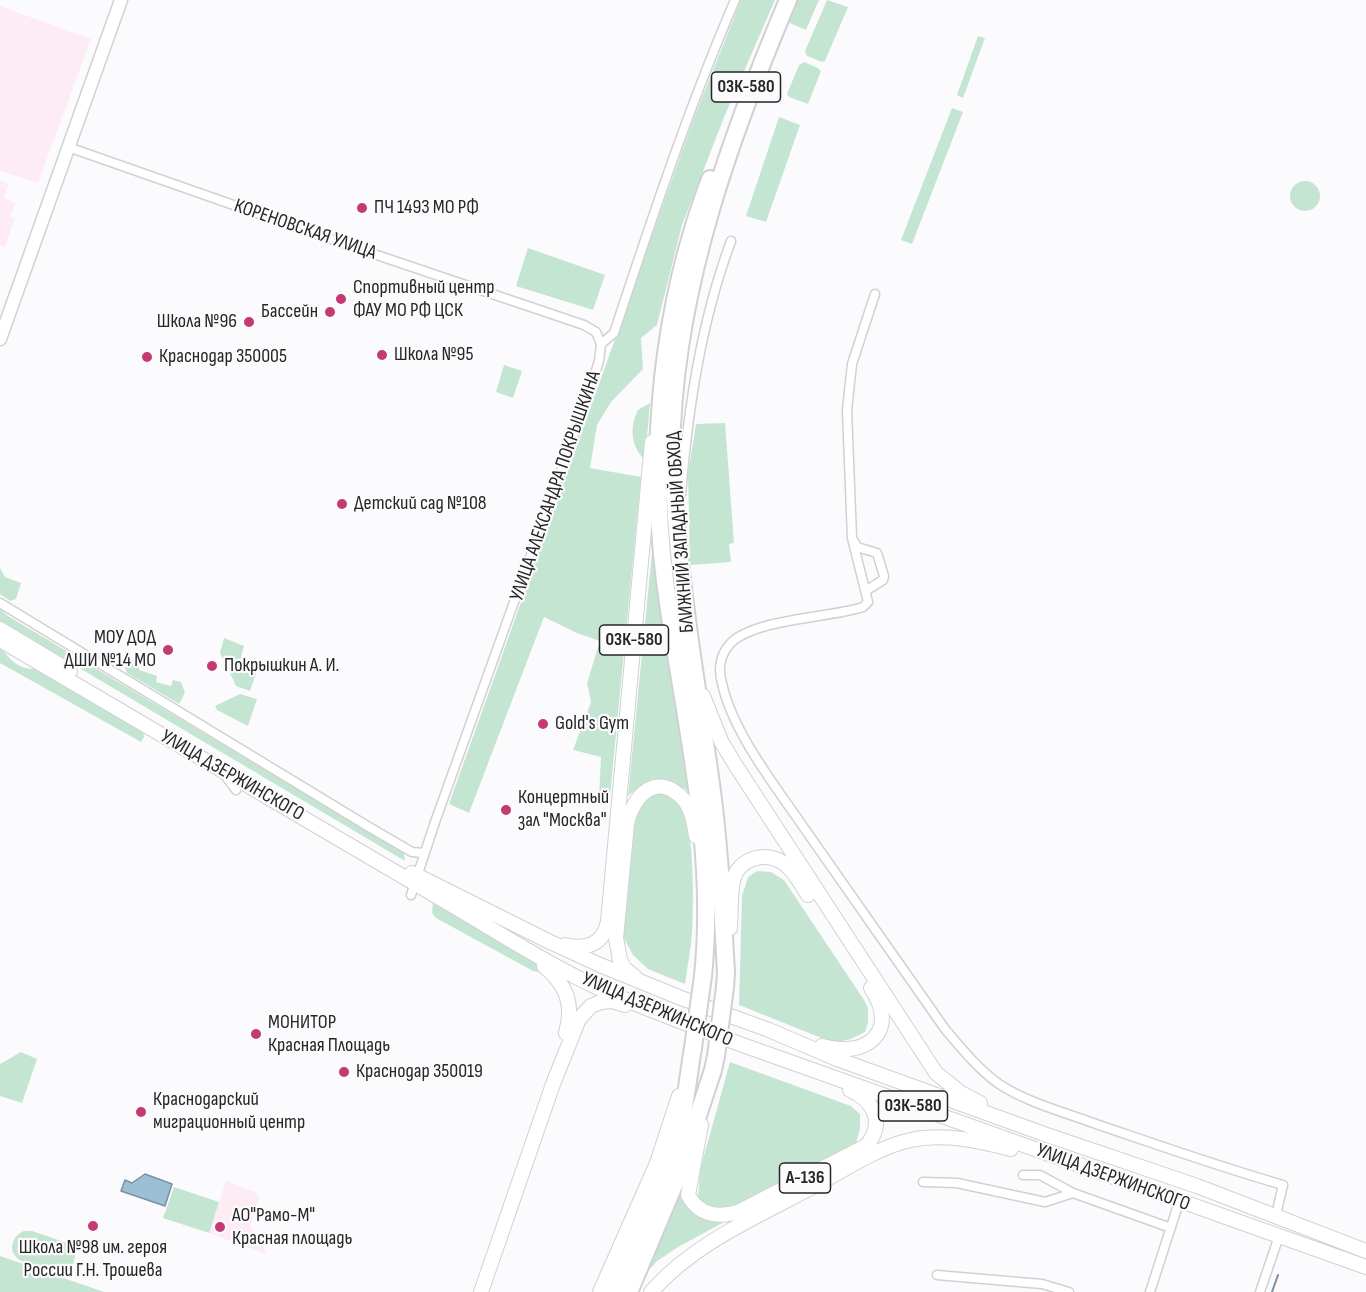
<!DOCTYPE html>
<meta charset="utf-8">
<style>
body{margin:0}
canvas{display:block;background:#fbfbfd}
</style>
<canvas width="1366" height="1292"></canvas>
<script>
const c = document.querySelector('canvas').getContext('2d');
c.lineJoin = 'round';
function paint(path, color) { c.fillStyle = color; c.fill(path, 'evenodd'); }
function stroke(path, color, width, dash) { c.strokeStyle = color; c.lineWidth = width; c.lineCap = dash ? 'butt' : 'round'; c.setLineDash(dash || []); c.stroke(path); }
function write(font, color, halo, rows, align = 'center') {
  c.font = font + ' "Sofia Sans Condensed",sans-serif'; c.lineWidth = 4.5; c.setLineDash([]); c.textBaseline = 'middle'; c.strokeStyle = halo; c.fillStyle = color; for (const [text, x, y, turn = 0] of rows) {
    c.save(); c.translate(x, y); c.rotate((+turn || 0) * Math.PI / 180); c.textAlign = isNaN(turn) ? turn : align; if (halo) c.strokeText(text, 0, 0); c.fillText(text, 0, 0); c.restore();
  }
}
paint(new Path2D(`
 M0,6l91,33 -53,144 -38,-12z
 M0,180l9,4 -5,14 12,5 -6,14 5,1 -10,29 -5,-2z
 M226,1181l30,11 3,7 -9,28 16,24 -1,3 -56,-21z`), '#feecf5');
paint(new Path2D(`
 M741,0h34l-50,115 -43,110 -25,100 -16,13 2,31 -32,33 -14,23 -7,43 51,9 -31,319 -11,2 2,-41 -28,-7 18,-48 -4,-19 13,-42 -23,-8 -33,-16 -75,196 -20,-9 245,-686z
 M794,0h25l-13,30 -21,-9z
 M827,0l21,7 -23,54 -3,1 -15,-6 -2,-5z
 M978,36l7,2 -22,60 -6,-3z
 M804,62l14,6 3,3 -13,33 -19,-7 -2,-3 12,-29z
 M952,108l11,4 -51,132 -11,-4z
 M779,117l21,8 -34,97 -20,-6z
 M1290 196a15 15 0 1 1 30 0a15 15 0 1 1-30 0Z
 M528,248l77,27 -12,35 -77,-24z
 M504,365l18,6 -9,27 -17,-6z
 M650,403l-5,57c-14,-13 -16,-33 -7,-50z
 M725,423l9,120 -5,1 2,18 -41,3 -2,-91 8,-50z
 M653,542l37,240 -1,9c-30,-17 -34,-17 -61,5z
 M0,568l5,9 16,6 -5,16 -6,2 -10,-7z
 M0,609l8,7 396,237 1,8 -405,-240z
 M224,638l20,8 -4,15 -13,7 -7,-15z
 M0,647l2,1c9,14 17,21 34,21l107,61 1,7 -3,5 -141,-79z
 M129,659l10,2v9l18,6 -1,6 15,4 2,-6 8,2 4,11 -6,11 -52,-31 -2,-5z
 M244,667l13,4 -7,20 -14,-5 -6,-13z
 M240,694l17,5 -9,27 -31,-16 -2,-4z
 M654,792c9,1 19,4 25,10 16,15 15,108 13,131 -1,17 -5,34 -7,51l-37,-15 -15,-14 -11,-20 13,-124z
 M757,871l14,1 13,8 80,120 4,8v15l-3,9 -14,7 -17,4 -95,-38 3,-109 6,-19z
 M431,900l109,64 4,9 -11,-2 -97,-53 -4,-5 1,-10z
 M21,1052l16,7 -15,44 -22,-7v-32z
 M730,1062l121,44 9,8v14l-4,16 -123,66c-16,1 -24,0 -35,-12l2,-28z
 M174,1187l45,15 -10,31 -46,-15z
 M682,1191l5,12 41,17 -50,27 -21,14 -19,21z
 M24,1231h8l38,13 5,11c-2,24 -20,16 -36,11 -7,-2 -17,-3 -22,-8 -10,-10 -3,-23 7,-27z
 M0,1256l104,36h-104z`), '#c5e5d3');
const water = new Path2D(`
 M145,1174l27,10 -7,22 -44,-15 4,-11 7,3z`);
paint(water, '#9dbfd6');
stroke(water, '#7991a2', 1.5);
stroke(new Path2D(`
 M1272,1292l6,-17`), '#7991a2', 2);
const street = new Path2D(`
 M68,147l291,102 225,76 12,7 5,12
 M681,495c7,-86 20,-173 50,-254
 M852,538l5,9 20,6 7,23 -1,4 -16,10h-2l-13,-52 -5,-128 5,-46 23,-70
 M865,590l3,12 -5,5c-33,11 -113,12 -134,38 -9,11 -11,25 -7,38 10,48 52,101 80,142 47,68 96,136 143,204 17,20 33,40 54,55 29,19 65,28 97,40 62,21 124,43 187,61l-7,30
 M0,603l369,224 43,25 12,1
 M224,774l12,16
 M411,895l24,-73 153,-426 11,-35 2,-17 13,-11c37,-112 74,-224 121,-333
 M1023,1175h17l33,18 98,35
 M923,1182l34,1 88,19 28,-9
 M937,1275l105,9 27,8
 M1150,1292l29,-90
 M1260,1292l19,-56`);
const secondary = new Path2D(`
 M0,339l121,-339`);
const primary = new Path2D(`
 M0,629l70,42
 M0,640l460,270c44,26 86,53 132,75 47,22 97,39 145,58l629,224
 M703,696l18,45 15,25 200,307 25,20 19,10
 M412,873l136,68 52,24 81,33 88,32 68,29 210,76 150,51 169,65
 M730,928c1,-15 0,-33 3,-47 5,-24 36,-31 53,-16 9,7 16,21 22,30
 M565,945c20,5 38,0 43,-23l44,-480
 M544,966c23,19 30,39 22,67
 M635,977l-11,-9 -4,-8 -4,-22 11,-114c6,-29 31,-54 57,-24 8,10 10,24 12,36
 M822,1046c45,13 78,-15 49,-58
 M701,1125l-13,70c11,20 29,23 50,17l128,-66c19,-22 9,-45 -16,-56
 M481,1292l72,-208 26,-65 12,-13 10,-4 11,-1 13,4
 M600,1292l57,-129 22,-67
 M651,1292c44,-50 108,-76 165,-107 30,-16 62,-38 95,-45 33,-7 69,1 100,9`);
const highway = new Path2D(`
 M703,976c14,-134 -21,-263 -38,-395 -17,-134 -3,-276 45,-402
 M725,987l1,-15c-4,-70 -7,-139 -18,-209 -12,-82 -26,-164 -32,-247 -2,-30 -5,-60 -4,-90 7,-147 59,-291 116,-426
 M615,1292c26,-58 51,-114 67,-176 5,-23 7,-45 11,-68
 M629,1292l49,-116 35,-106 3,-14`);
stroke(street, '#d1d1d3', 11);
stroke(secondary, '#d1d1d3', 15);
stroke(primary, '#d1d1d3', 16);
stroke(highway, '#d1d1d3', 20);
stroke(street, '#fff', 8);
stroke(secondary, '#fff', 12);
stroke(primary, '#fff', 14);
stroke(highway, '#fff', 16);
const highwayBridge = new Path2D(`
 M693,1048l10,-72
 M716,1056l9,-69`);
stroke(highwayBridge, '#d1d1d3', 20, []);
stroke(highwayBridge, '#fff', 16);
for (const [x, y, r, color] of [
 [362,208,6,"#c33a74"],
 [341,299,6,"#c33a74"],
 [330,312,6,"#c33a74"],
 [249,322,6,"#c33a74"],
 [382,355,6,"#c33a74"],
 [147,357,6,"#c33a74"],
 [342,504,6,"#c33a74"],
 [168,650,6,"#c33a74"],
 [212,666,6,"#c33a74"],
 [543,724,6,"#c33a74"],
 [506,810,6,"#c33a74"],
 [256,1034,6,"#c33a74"],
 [344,1072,6,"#c33a74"],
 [141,1112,6,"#c33a74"],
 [93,1226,6,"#c33a74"],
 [220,1227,6,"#c33a74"]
]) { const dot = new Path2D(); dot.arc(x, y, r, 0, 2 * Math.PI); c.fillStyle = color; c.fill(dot); stroke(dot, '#fbfbfd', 2); }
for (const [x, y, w] of [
 [746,87,69],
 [634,640,69],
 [913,1106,69],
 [805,1178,51]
]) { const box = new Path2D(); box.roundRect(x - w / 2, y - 15, w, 30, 4.5); c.fillStyle = '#fbfbfd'; c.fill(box); stroke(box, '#262627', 1.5); }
write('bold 18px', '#262627', null, [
 ["03К-580",746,87],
 ["03К-580",634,640],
 ["03К-580",913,1106],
 ["А-136",805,1178]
]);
write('20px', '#262627', '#fbfbfd', [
 ["ПЧ 1493 МО РФ",374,208],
 ["Спортивный центр",353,288],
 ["ФАУ МО РФ ЦСК",353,311],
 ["Бассейн",318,312,"right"],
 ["Школа №96",237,322,"right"],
 ["Школа №95",394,355],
 ["Краснодар 350005",159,357],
 ["Детский сад №108",354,504],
 ["МОУ ДОД",156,638,"right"],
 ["ДШИ №14 МО",156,661,"right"],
 ["Покрышкин А. И.",224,666],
 ["Gold's Gym",555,724],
 ["Концертный",518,798],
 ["зал \"Москва\"",518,821],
 ["МОНИТОР",268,1023],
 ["Красная Площадь",268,1046],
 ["Краснодар 350019",356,1072],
 ["Краснодарский",153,1100],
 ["миграционный центр",153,1123],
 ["АО\"Рамо-М\"",232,1216],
 ["Красная площадь",232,1239],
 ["Школа №98 им. героя",93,1248,"center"],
 ["России Г.Н. Трошева",93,1271,"center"]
], 'left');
write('20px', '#262627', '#fbfbfd', [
 ["КОРЕНОВСКАЯ УЛИЦА",305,230,19],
 ["УЛИЦА АЛЕКСАНДРА ПОКРЫШКИНА",556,486,-71],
 ["БЛИЖНИЙ ЗАПАДНЫЙ ОБХОД",681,532,-94],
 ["УЛИЦА ДЗЕРЖИНСКОГО",232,776,30],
 ["УЛИЦА ДЗЕРЖИНСКОГО",657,1010,23],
 ["УЛИЦА ДЗЕРЖИНСКОГО",1113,1178,20]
]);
</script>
